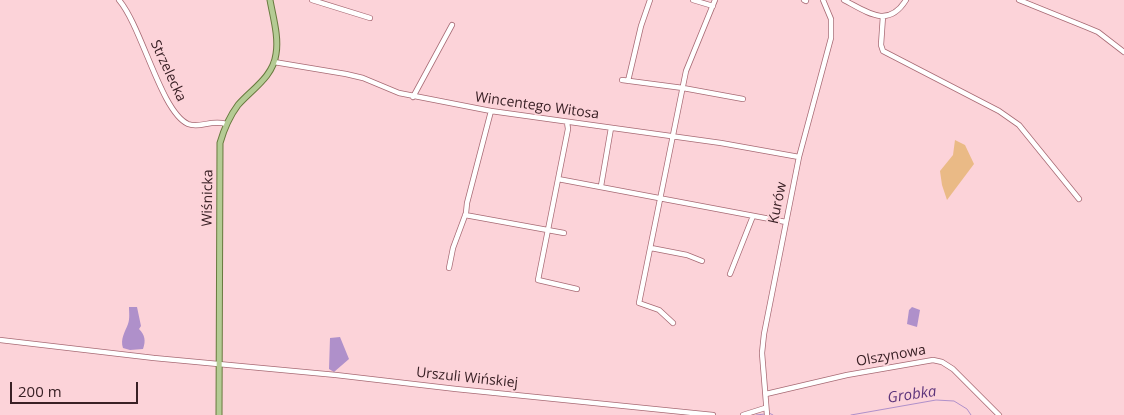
<!DOCTYPE html>
<meta charset="utf-8">
<style>
body{margin:0}
#map{position:relative;width:1124px;height:415px;overflow:hidden;background:#fcd3d9;font-family:"Open Sans",sans-serif}
canvas{display:block}
.scale{position:absolute;left:10px;top:382px;width:128px;height:22px;box-sizing:border-box;border:2px solid #392025;border-top:0;padding-left:6px;font-size:15px;line-height:18px;white-space:nowrap;color:#392025;-webkit-text-stroke:4px #fcd3d9;paint-order:stroke}
</style>
<div id="map">
<canvas width="1124" height="415"></canvas>
<div class="scale">200 m</div>
</div>
<script>
const c = document.querySelector('canvas').getContext('2d');
c.lineJoin = 'round';
function paint(path, color) { c.fillStyle = color; c.fill(path, 'evenodd'); }
function stroke(path, color, width, dash) { c.strokeStyle = color; c.lineWidth = width; c.lineCap = dash ? 'butt' : 'round'; c.setLineDash(dash || []); c.stroke(path); }
function write(font, color, halo, rows, align = 'center') {
  c.font = font + ' "Open Sans",sans-serif'; c.lineWidth = 4; c.setLineDash([]); c.textBaseline = 'middle'; c.strokeStyle = halo; c.fillStyle = color; for (const [text, x, y, turn = 0] of rows) {
    c.save(); c.translate(x, y); c.rotate((+turn || 0) * Math.PI / 180); c.textAlign = isNaN(turn) ? turn : align; if (halo) c.strokeText(text, 0, 0); c.fillText(text, 0, 0); c.restore();
  }
}
paint(new Path2D(`
 M955,140l10,5 9,19 -27,36 -5,-15 -2,-14 13,-16z`), '#eaba86');
paint(new Path2D(`
 M129,307h8l4,19 -2,3c6,6 7,12 4,20l-13,1 -7,-2c-3,-9 2,-16 5,-24 2,-5 1,-12 1,-17z
 M912,307l8,3 -3,17 -10,-3 2,-14z
 M340,337l9,22 -15,13 -5,-3 1,-31z`), '#af90ca');
stroke(new Path2D(`
 M769,413l4,2
 M756,415l9,-1
 M851,415l85,-15 18,1 13,8 4,6`), '#af90ca', 1);
const minor = new Path2D(`
 M119,0c23,27 42,112 69,124 12,5 23,-5 38,0
 M312,0l58,18
 M693,0l20,6
 M804,0l2,1
 M844,0c23,12 44,29 62,0
 M1019,0l67,27 12,5 26,20
 M883,16l-2,29 2,6 116,60 20,14 60,74
 M274,62l72,12 17,4 36,15 92,18 230,32 78,14
 M622,80l61,8 60,11
 M628,81l13,-55 9,-26
 M413,97l39,-72
 M567,122l1,7 -30,151 39,9
 M558,179l228,43
 M601,186l10,-58
 M465,215l99,18
 M651,248l36,7 15,6
 M449,268l4,-20 13,-35 1,-10 24,-92
 M730,274l23,-58
 M673,323l-14,-13 -20,-7 47,-232 29,-71
 M0,340l154,18 182,17 120,14 257,26
 M766,394l81,-19 86,-15 9,2 11,7 46,46
 M743,415l22,-7
 M767,415l-5,-62 2,-19 35,-177 32,-119v-19l-8,-19`);
const major = new Path2D(`
 M219,415l1,-272c4,-14 9,-26 18,-38 14,-16 35,-28 38,-51 3,-17 -3,-37 -6,-54`);
stroke(minor, '#a76a74', 6);
stroke(major, '#68793e', 7);
stroke(minor, '#fff', 4.5);
stroke(major, '#b4cb94', 5);
write('14px', '#392025', '#fcd3d9', [
 ["Strzelecka",168,71,65],
 ["Wincentego Witosa",537,106,8],
 ["Wiśnicka",208,198,-89],
 ["Kurów",778,203,-78],
 ["Olszynowa",891,356,-10],
 ["Urszuli Wińskiej",467,378,6]
]);
write('italic 15px', '#5d357b', '#fcd3d9', [
 ["Grobka",912,395,-8]
]);
</script>
